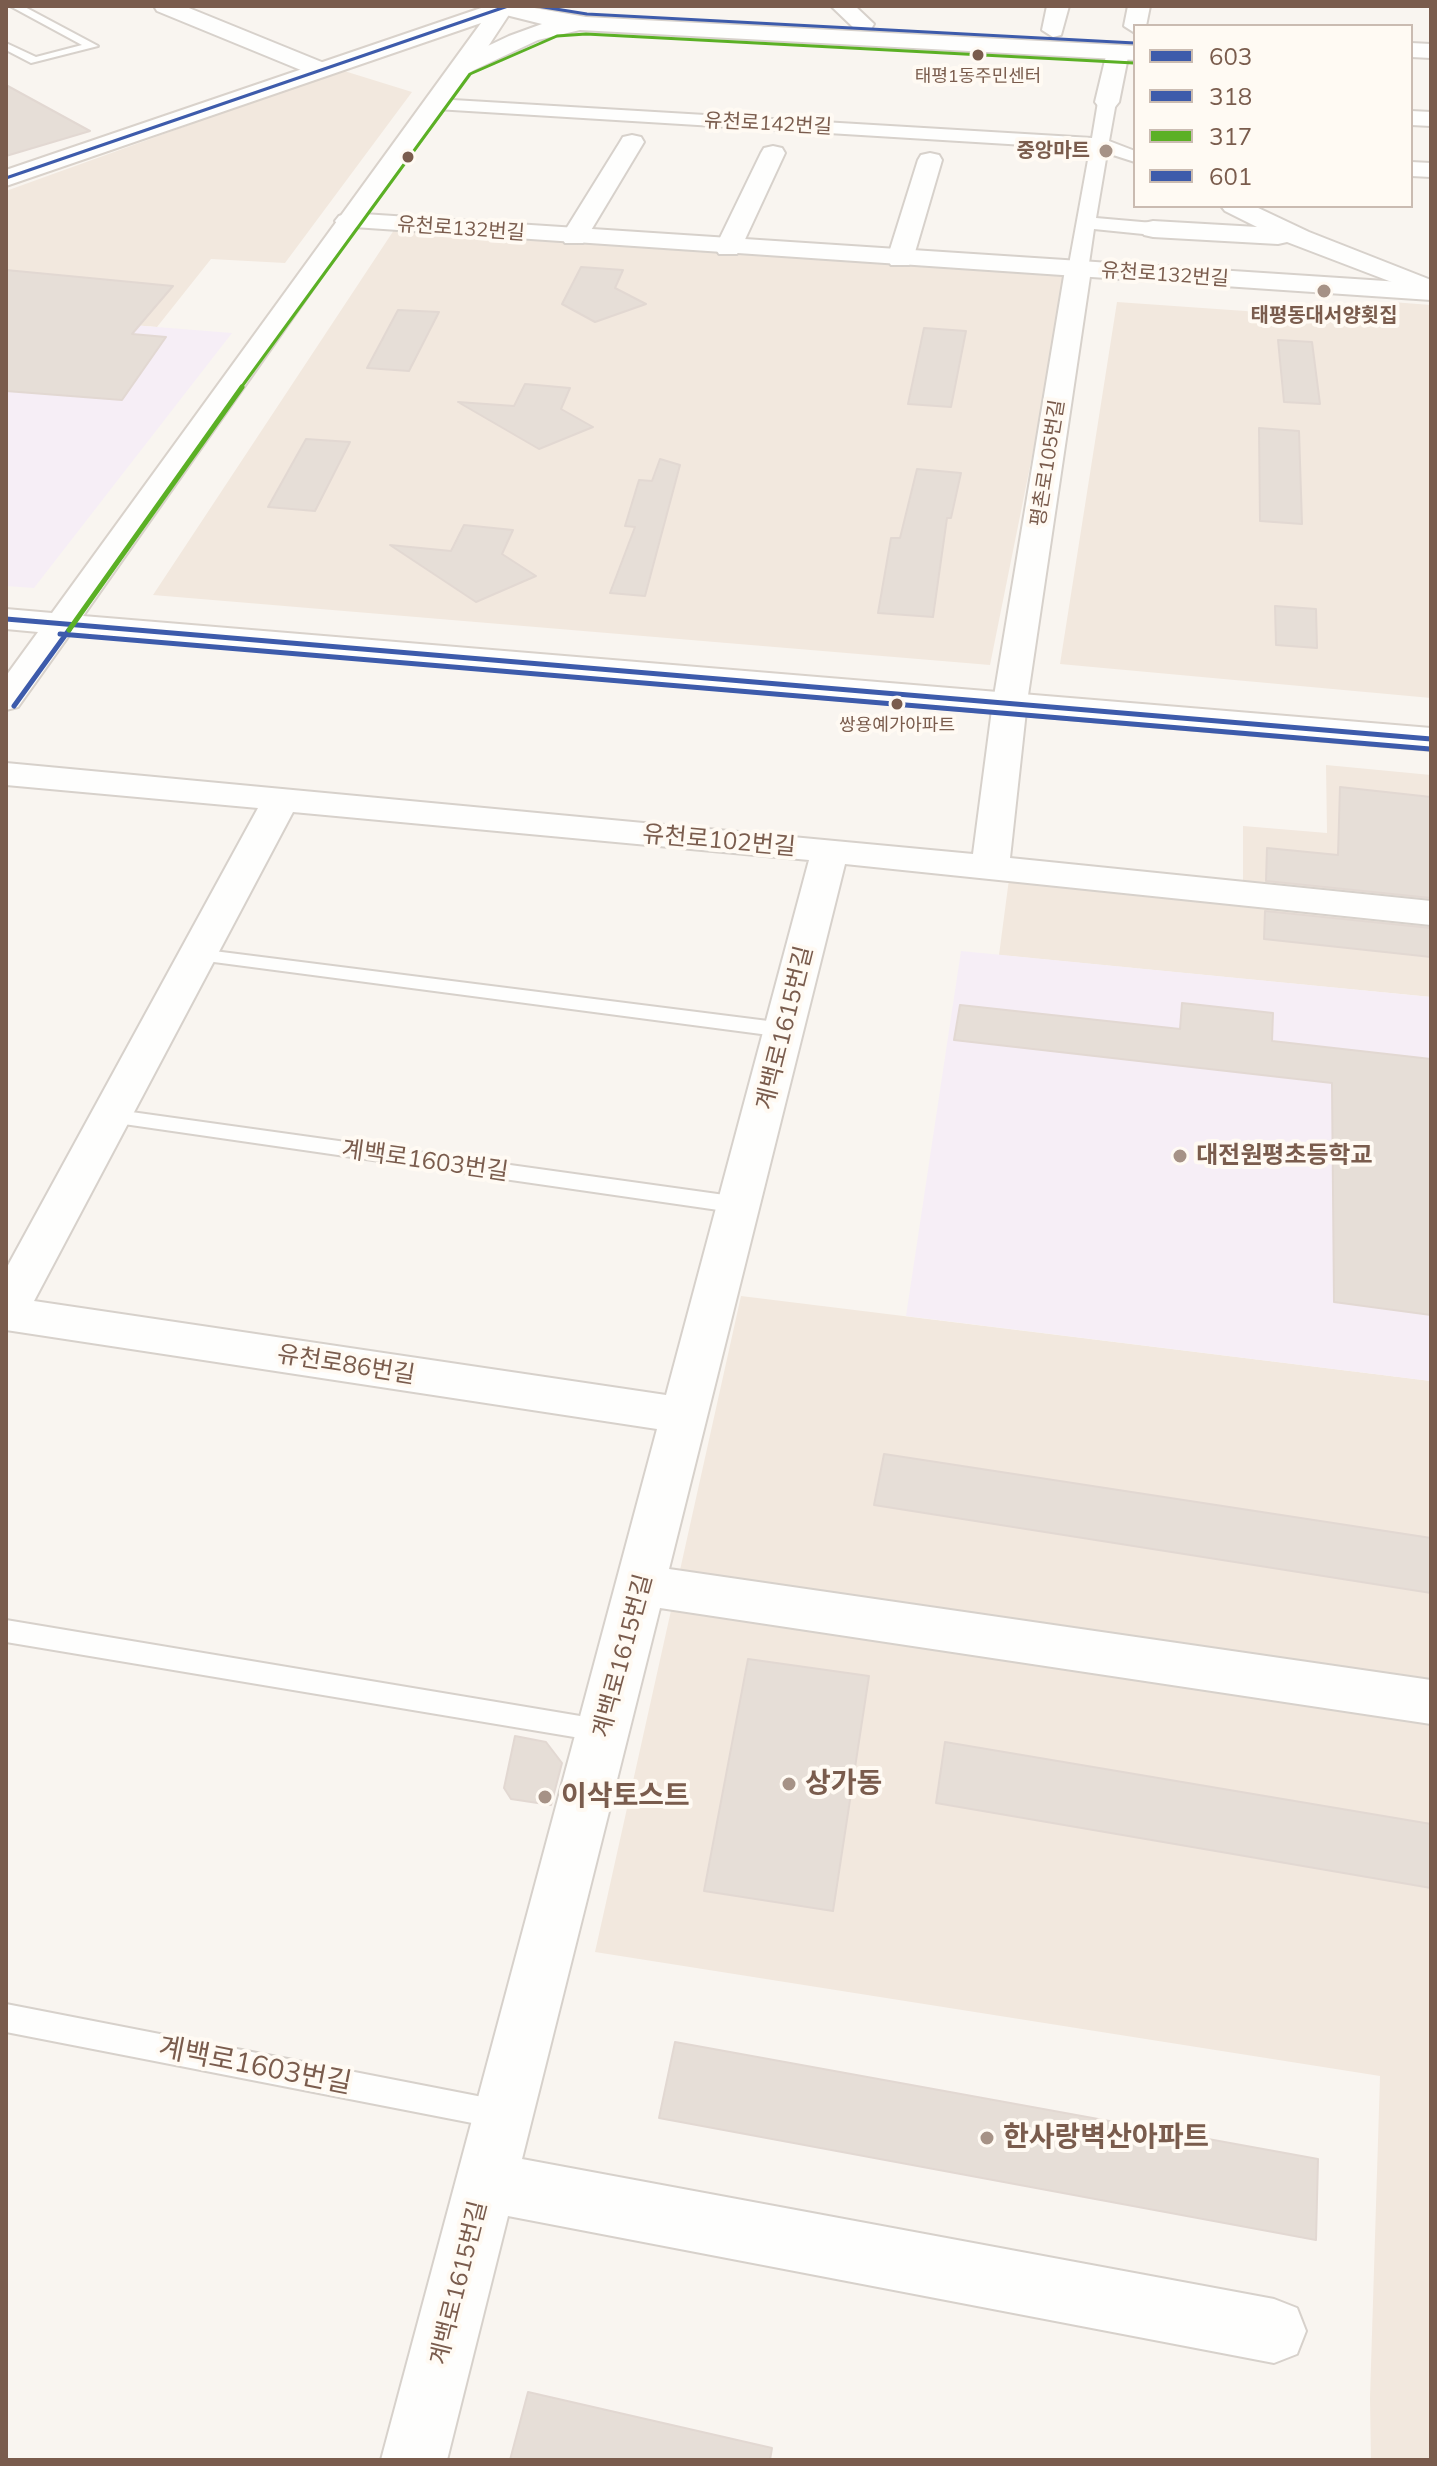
<!DOCTYPE html>
<meta charset="utf-8">
<style>
body{margin:0}
#map{position:relative;width:1437px;height:2466px;overflow:hidden;background:#f9f5f0;font-family:Mulish,sans-serif}
canvas{display:block}
.frame{position:absolute;inset:0;border:8px solid #7a5c4d;pointer-events:none}
.legend{position:absolute;left:1133px;top:24px;width:280px;height:184px;box-sizing:border-box;background:#fffaf3;border:2px solid #cabbb1;margin:0;padding:10px 14px;list-style:none;font-size:24px;color:#7a5c4d}
.legend li{display:flex;align-items:center;gap:16px;height:40px}
.legend b{width:40px;border:2px solid #cabbb1}
</style>
<div id="map">
<canvas width="1437" height="2466"></canvas>
<div class="frame"></div>
<ul class="legend">
<li><b style="height:10px;background:#3d5bab"></b>603</li>
<li><b style="height:10px;background:#3d5bab"></b>318</li>
<li><b style="height:10px;background:#5bb025"></b>317</li>
<li><b style="height:10px;background:#3d5bab"></b>601</li>
</ul>
</div>
<script>
const c = document.querySelector('canvas').getContext('2d');
c.lineJoin = 'round';
function paint(path, color) { c.fillStyle = color; c.fill(path, 'evenodd'); }
function stroke(path, color, width, dash) { c.strokeStyle = color; c.lineWidth = width; c.lineCap = dash ? 'butt' : 'round'; c.setLineDash(dash || []); c.stroke(path); }
function write(font, color, halo, rows, align = 'center') {
  c.font = font + ' Mulish,"Noto Sans KR",sans-serif'; c.lineWidth = 8; c.setLineDash([]); c.textBaseline = 'middle'; c.strokeStyle = halo; c.fillStyle = color; for (const [text, x, y, turn = 0] of rows) {
    c.save(); c.translate(x, y); c.rotate((+turn || 0) * Math.PI / 180); c.textAlign = isNaN(turn) ? turn : align; if (halo) c.strokeText(text, 0, 0); c.fillText(text, 0, 0); c.restore();
  }
}
paint(new Path2D(`
 M341,70l71,22 -127,171 -74,-4 -54,68 -151,-12v-124z
 M394,230l675,43 -79,392 -837,-70z
 M1117,302l228,16 47,-16 39,3v393l-371,-34z
 M1326,765l105,10v222l-432,-42 12,-91 232,22v-60l84,7z
 M741,1296l690,85v1079h-60l-1,-62 10,-322 -785,-124z`), '#f2e8de');
paint(new Path2D(`
 M6,315l226,18 -198,255 -28,-2z
 M961,951l470,46v384l-525,-65z`), '#f6eef6');
const building = new Path2D(`
 M6,85l84,46 -84,25z
 M581,267l42,3 -8,18 31,16 -51,18 -33,-18z
 M6,270l167,16 -41,48 34,3 -44,63 -116,-9z
 M398,310l41,2 -30,59 -42,-3z
 M924,328l42,3 -15,76 -43,-3z
 M1278,340l34,2 8,62 -36,-2z
 M525,384l45,4 -9,21 32,18 -54,22 -81,-47 56,4z
 M1259,428l40,3 3,93 -42,-3z
 M306,439l44,3 -35,69 -47,-4z
 M660,459l20,6 -35,131 -35,-3 25,-66 -10,-1 14,-46 13,1z
 M917,469l44,4 -10,45h-4l-14,99 -55,-4 13,-75h9z
 M464,525l49,5 -11,24 34,22 -60,26 -86,-57 61,6z
 M1275,606l41,3 1,39 -41,-3z
 M1340,787l91,10v101l-165,-17 1,-33 71,7z
 M1265,911l166,17v29l-167,-18z
 M1182,1003l91,10 -1,28 159,18v256l-97,-13 -2,-219 -378,-43 6,-35 220,24z
 M884,1454l547,84v55l-557,-88z
 M748,1659l121,17 -36,235 -129,-20z
 M515,1736l31,6 16,21 -11,42 -40,-6 -7,-11z
 M945,1742l486,82v64l-495,-85z
 M675,2042l643,117 -2,81 -657,-122z
 M528,2392l244,56 -2,12h-260z`);
paint(building, '#e6ded7');
stroke(building, '#e2d8d2', 2);
const service = new Path2D(`
 M10,6h13l75,40 -67,17 -25,-13v-7l30,14 46,-12z
 M198,949l586,74 10,7 -10,7 -593,-78 -3,-4z
 M110,1109l629,88 8,3 3,5 -3,5 -8,3 -636,-92 -3,-5 3,-5z
 M6,1620l598,100 9,3 4,8 -4,8 -9,3 -598,-100z
 M6,2004l497,97 11,4 4,10 -4,10 -11,4 -497,-97z`);
const pedestrian = new Path2D(`
 M1107,97l9,5 -7,39 26,10v11l-28,-9 -11,65 57,5 9,6 -9,6 -59,-6 -6,41 -10,6 -10,-6 22,-121 -654,-40 -9,-5 9,-5 656,39 6,-36z`);
const minor = new Path2D(`
 M154,6h30l145,59 4,5 -4,5h-16l-156,-64z
 M831,6h24l19,18 -3,5h-16z
 M1047,6h22l-8,29 -8,2 -11,-7z
 M1128,6h22l-4,20h-11v7l-11,-7z
 M1118,45l8,2 3,5 -10,50 -4,5h-16l-4,-5 12,-50 3,-5z
 M1411,111l20,1v14l-20,-1z
 M632,135l9,2 3,5 -57,95 -4,6h-18l-4,-6 59,-95 3,-5z
 M773,146l9,2 3,5 -44,95 -4,6h-18l-4,-6 46,-95 3,-5z
 M930,153l9,2 3,5 -29,99 -4,6h-18l-4,-6 31,-99 3,-5z
 M1411,162l20,1v14l-20,-1z
 M1221,206h33l55,26 122,48v17l-144,-55 -9,2 -125,-7 -9,-2 -4,-6 4,-6 9,-2 104,6 -32,-16z
 M1078,262l9,2 4,6 -64,432 -17,156 421,43v24l-586,-61 -176,705 762,111v44l-771,-116 -138,551 752,140 23,9 9,23 -9,23 -23,9 -766,-147 -61,244h-66l276,-1031 -651,-99v-61l252,-461 -252,-23v-22l967,91 20,-152 72,-432 4,-6zM293,812l516,48 -143,535 -632,-94z`);
const tertiary = new Path2D(`
 M487,6h36l63,11 549,29v14l-555,-30 -42,10 -66,31h-16l-4,-5 4,-5 53,-25 33,-12 -52,-13z
 M1411,43l20,1v14l-20,-1z
 M348,213l1083,71v16l-1092,-74 -4,-5 4,-5z`);
const secondary = new Path2D(`
 M487,6h32l-9,7 -38,58 -115,155 -274,390 1348,112v22l-1361,-116 -52,73 -12,3v-34l32,-44 -32,-3v-20l46,4 429,-590 -475,163v-16z`);
stroke(service, '#d7d1cb', 4);
stroke(pedestrian, '#d7d1cb', 4);
stroke(minor, '#d7d1cb', 4);
stroke(tertiary, '#d7d1cb', 4);
stroke(secondary, '#d9d2cb', 4);
paint(service, '#fefefd');
paint(pedestrian, '#fefefd');
paint(minor, '#fefefd');
paint(tertiary, '#fefefd');
paint(secondary, '#fefefd');
stroke(new Path2D(`
 M6,178l502,-172`), '#3d5bab', 3);
stroke(new Path2D(`
 M6,619l1425,120`), '#3d5bab', 5);
stroke(new Path2D(`
 M60,634l1370,115
 M14,706l55,-76`), '#3d5bab', 5);
stroke(new Path2D(`
 M240,389l230,-315 87,-38 29,-2 548,29`), '#5bb025', 3);
stroke(new Path2D(`
 M69,630l173,-243`), '#5bb025', 5);
stroke(new Path2D(`
 M537,6l50,8 548,29`), '#3d5bab', 3);
for (const [x, y, r, color] of [
 [978,55,7,"#7a5c4d"],
 [1106,151,8,"#a69286"],
 [408,157,7,"#7a5c4d"],
 [1324,291,8,"#a69286"],
 [897,704,7,"#7a5c4d"],
 [1180,1156,8,"#a69286"],
 [789,1784,8,"#a69286"],
 [545,1797,8,"#a69286"],
 [987,2138,8,"#a69286"]
]) { const dot = new Path2D(); dot.arc(x, y, r, 0, 2 * Math.PI); c.fillStyle = color; c.fill(dot); stroke(dot, '#fffaf3', 3); }
write('18px', '#7a5c4d', '#fffaf3', [
 ["태평1동주민센터",978,77],
 ["쌍용예가아파트",897,726]
]);
write('20px', '#7a5c4d', '#fffaf3', [
 ["유천로142번길",768,124,3],
 ["유천로132번길",461,229,4],
 ["유천로132번길",1165,275,4],
 ["평촌로105번길",1048,463,-81]
]);
write('bold 20px', '#7a5c4d', '#fffaf3', [
 ["중앙마트",1090,151],
 ["태평동대서양횟집",1324,316,"center"]
], 'right');
write('24px', '#7a5c4d', '#fffaf3', [
 ["유천로102번길",719,841,5],
 ["계백로1615번길",785,1028,-76],
 ["계백로1603번길",425,1161,8],
 ["유천로86번길",346,1365,9],
 ["계백로1615번길",623,1656,-75],
 ["계백로1615번길",459,2283,-76]
]);
write('bold 24px', '#7a5c4d', '#fffaf3', [
 ["대전원평초등학교",1196,1156]
], 'left');
write('bold 28px', '#7a5c4d', '#fffaf3', [
 ["상가동",805,1784],
 ["이삭토스트",561,1797],
 ["한사랑벽산아파트",1003,2138]
], 'left');
write('28px', '#7a5c4d', '#fffaf3', [
 ["계백로1603번길",255,2066,11]
]);
</script>
